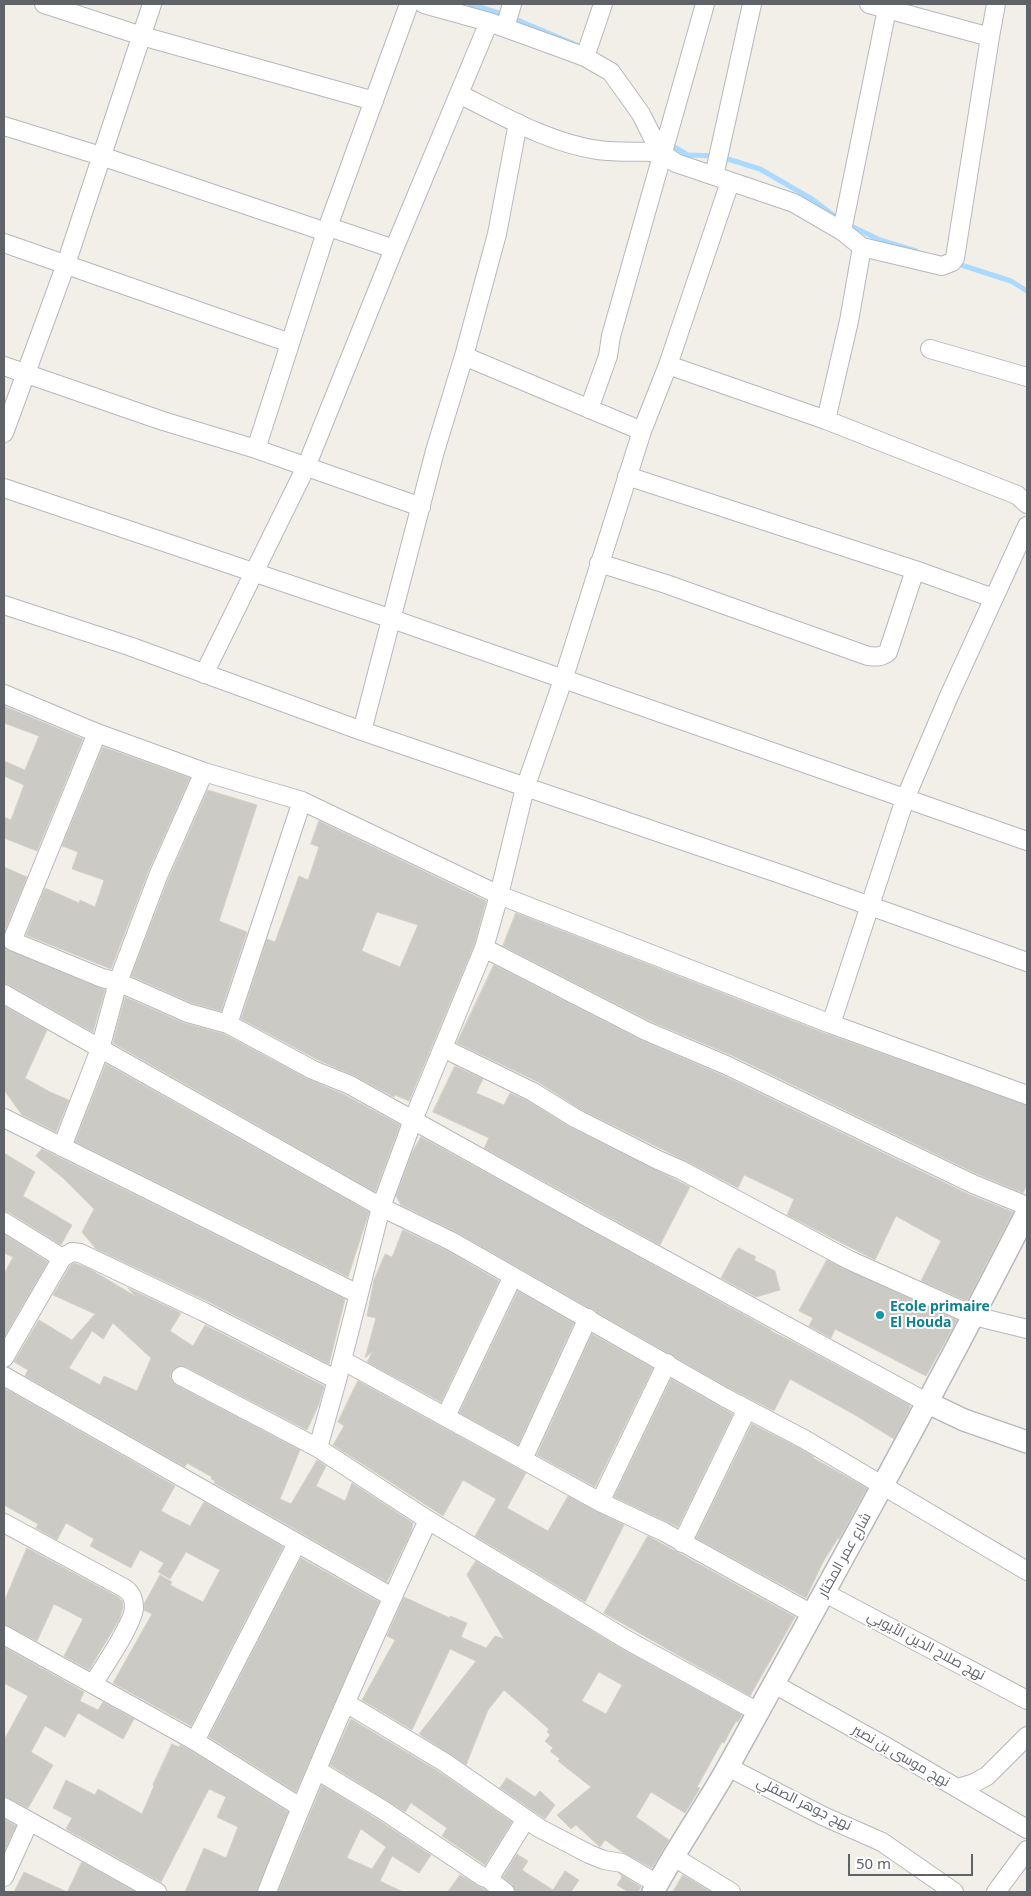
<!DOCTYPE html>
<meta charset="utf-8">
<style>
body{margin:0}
#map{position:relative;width:1031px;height:1896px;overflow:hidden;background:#f1efe8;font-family:"Noto Sans",sans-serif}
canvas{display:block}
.frame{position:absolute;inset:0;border:5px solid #5f6368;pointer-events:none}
.scale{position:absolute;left:848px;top:1854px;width:125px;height:22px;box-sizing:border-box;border:2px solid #5f6368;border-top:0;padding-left:6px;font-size:15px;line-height:18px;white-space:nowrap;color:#5f6368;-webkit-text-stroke:4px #fff;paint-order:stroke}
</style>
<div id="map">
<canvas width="1031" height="1896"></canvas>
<div class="frame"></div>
<div class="scale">50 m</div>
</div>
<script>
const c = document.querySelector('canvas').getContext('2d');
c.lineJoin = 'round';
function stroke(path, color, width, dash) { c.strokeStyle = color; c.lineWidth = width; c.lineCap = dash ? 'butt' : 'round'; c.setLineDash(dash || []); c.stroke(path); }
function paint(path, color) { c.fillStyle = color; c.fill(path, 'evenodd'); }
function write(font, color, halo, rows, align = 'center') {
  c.font = font + ' "Noto Sans",Cairo,sans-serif'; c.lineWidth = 4; c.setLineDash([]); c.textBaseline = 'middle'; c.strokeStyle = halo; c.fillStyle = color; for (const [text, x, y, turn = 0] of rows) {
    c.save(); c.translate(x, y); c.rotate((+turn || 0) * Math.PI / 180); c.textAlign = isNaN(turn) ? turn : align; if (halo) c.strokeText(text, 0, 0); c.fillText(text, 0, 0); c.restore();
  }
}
stroke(new Path2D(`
 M470,4l38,12 71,30
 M669,144l19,11 30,1 42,13 52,30 28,21
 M847,224l33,16 36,11
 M955,263l56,18 16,10`), '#aadaff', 5);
const building = new Path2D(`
 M4,706l79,33 -46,112 -33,-13v-21l7,3 13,-35 -20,-9v-15l21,9 14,-34 -35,-13z
 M103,747l87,31 -42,94 -37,97 -85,-34 19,-47 34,15 1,-3 15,7 9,-27 -32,-11 6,-17 -16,-6z
 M208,790l49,15 -38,116 28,11 -26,79 -29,-8 -61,-27 37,-96z
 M319,821l167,80 -12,44 -65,156 -14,-6 -1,2 -39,-21 -37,-16 -77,-41 26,-80 8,3 24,-66 9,4 11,-33 -8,-3zM377,912l41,13 -18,42 -38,-16z
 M4,867l23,10 -23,56z
 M516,913l311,121 200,71v80l-4,8 -46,-19 -246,-119 -81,-34 -147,-75z
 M4,948l101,42 -12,42 -84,-47 -5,-2z
 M494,965l147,75 81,35 246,119 45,18 -46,89 -46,-20 20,-40 -45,-25 -21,44 -88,-45 7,-16 -50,-24 -6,13 -52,-27 -106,-52 -42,-27 -81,-39z
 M125,997l59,26 40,11 84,45 37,16 55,30 -25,67 -262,-149z
 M4,1006l43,24 -22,48 25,14 19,8 -13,32 -34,-17 -18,-25z
 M106,1064l263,148 -21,65 -273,-135z
 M455,1066l28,13 -7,14 28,12 6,-12 18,8 42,26 120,60 -30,58 -176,-97 5,-10 -56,-26z
 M421,1137l350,193v1l24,12 115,62v3l-16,31 -39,-24 -65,-36 -16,32 -45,-23 -271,-155 -57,-28 -5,-9 15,-41z
 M42,1149l303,150 -16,65 -120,-62 -113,-53 -14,-17 12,-23 -31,-31 -27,-22z
 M4,1153l31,19 -12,24 49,29 -11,20 -51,-32 -6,-2z
 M403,1230l45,21 51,30 -58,121 -74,-40 6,-11 -8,7 11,-40 -9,-2 7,-36 11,-26 7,3z
 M4,1234l44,28 -44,75v-63l9,-17 -9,-4z
 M739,1248l17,9 -2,3 21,11 5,19 -24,7 -35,-19 14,-26z
 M827,1260l130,60 -31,56 -91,-47 -4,9 -22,-12 4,-8 -14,-7z
 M74,1263l14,5 47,28 -7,-8 53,25 -11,18 23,15 12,-21 119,61 -5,18 -12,26 -121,-63h-10l-4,4 -2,5 2,5 4,4 124,65 -20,49 11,5 26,-44 9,6 -10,20 29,15 7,-18 61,40 -2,9 -24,50 -173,-99 1,-2 -4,-2 1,-2 -25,-14 -2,4 -160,-91 3,-6 -14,-8 25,-42 33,20 23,-26 -42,-19 17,-29zM113,1323l38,35 -14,33 -33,-15 -4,9 -31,-17 23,-37 11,8z
 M518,1291l56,32 -56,122 -59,-32z
 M592,1334l61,34 -58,119 -58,-32z
 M671,1379l62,35 -55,113 -64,-30z
 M358,1381l168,92 -19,35 41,23 20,-35 56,29 -39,77 -110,-66 21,-37 -33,-19 -20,36 -110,-71 11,-19 -6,-4z
 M4,1388l171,98 -14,25 29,15 14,-24 79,45 -92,179 -78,-43 39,-69 -8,-4v-6l16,-29 12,7 -2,3 33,17 17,-32 -34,-18 -16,27 -12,-7 6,-9 -24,-13 -9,18 -41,-22 4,-7 -28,-16 -9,17 -21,-12 2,-4 -34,-19z
 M752,1424l47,24 15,9 -1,1 54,30 -28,51 -1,-1 -15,24 -17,36 -110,-60z
 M648,1536l147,81 -45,79 -146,-83z
 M27,1548l91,49 4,4 1,6 -4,13 -30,50 -25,-14 19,-37 -29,-15 -17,37 -33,-17v-22z
 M301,1558l78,44 -83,190 -87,-55z
 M476,1561l146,88 120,66 -4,7 -2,-1 -12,22 -2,-1 -25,45 3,1 -15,25 -34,-21 -15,25 33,23 -17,28 -30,-16 -17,-12 -5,7 -24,-22 -5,4 -14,-14 34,-28 -33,-26 2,-2 -10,-8 3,-3 -8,-7 5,-6 -3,-3 2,-3 -45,-39 -16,20 -22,55 -47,-31 57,-73 -26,-12 -38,81 -50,-30 33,-60 -8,-4 17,-39 46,21v-2l17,7 -6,14 25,11 9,-12 9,3 -37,-64zM599,1672l23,13 -16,29 -24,-13z
 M4,1647l80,45 -4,9 18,9 5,-8 31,17 -11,20 -45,-26 -13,24 -20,-11 -14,26 22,13 -25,43 -24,-12v-56l24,-44 -24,-13z
 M351,1719l87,52 74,51 -27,43 -43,-29 5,-8 -36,-25 -6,9 -75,-47z
 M172,1744l7,3 1,-2 10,5 98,62 -31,80h-72l19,-44 22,10 12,-31 -21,-10 9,-20 -17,-8 -48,93 -95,-53 6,-11 -19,-10 13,-28 29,15 3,-6 44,25 12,-28 -1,-1z
 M507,1778l28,19 5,-6 15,14 -10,14 -45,-31z
 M322,1785l55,34 54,36 -12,18 -27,-17 -12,25 23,11h-125zM361,1829l25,18 -14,22 -25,-11z
 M4,1819l12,7 -12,26z
 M517,1854l11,7 -6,9 31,20 12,-19 14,9 -8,12h-56l-3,-8 -9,-7z
 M82,1862l54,30h-122l10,-20 43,20z
 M619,1873l22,14 -3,5h-10l-11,-7 5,-8z
 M460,1875l22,13 6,4h-40z
 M683,1875l28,17h-38z`);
paint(building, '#cccac5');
stroke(building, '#d6d1c6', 1);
const minor = new Path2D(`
 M44,4l98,32 232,65
 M424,4l65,18 69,25 27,10 26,15 30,42 19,38 16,11 118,40 48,28 20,16 -13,74 -23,99
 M869,4l121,33 6,-33
 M505,28l7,-24
 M585,57l18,-53
 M459,94c44,22 90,49 139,56 20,3 42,1 62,2
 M4,126l97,30 225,76
 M714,176l38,-172
 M730,182l-62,183 -26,66 -79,249 -38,108 -26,107 -15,53 162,83 80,34 247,119 54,22
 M329,227l65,22
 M842,231l45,-222
 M4,243l286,100
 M862,247l80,19 10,-4 3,-4 35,-221
 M930,349l97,28
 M464,356l178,75
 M668,365l158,55 191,75 10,9
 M4,366l159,55 93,28 165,58
 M589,409l19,-53 3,-20 94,-332
 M4,433l62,-169 86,-260
 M256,449l70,-217 83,-228
 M627,476l288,94 78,28
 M4,488l388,131 635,222
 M599,563l67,21 202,72c8,1 14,1 20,-4l27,-82
 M4,605l125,41 233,85 427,146 238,85
 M204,674l102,-207 88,-218 95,-227
 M4,694l93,39 107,39 98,29 197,94 332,129 196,71
 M362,731l73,-280 29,-95 33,-122 21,-111
 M97,733l-85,208 90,37 16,4 70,31 40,11 85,46 37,15 233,130 343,187
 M4,994l377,213 72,35 271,155 80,42 223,132
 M228,1024l74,-223
 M831,1024l74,-225 44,-103 78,-170
 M443,1048l90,44 42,26 83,42 23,10 168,90 125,56 53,13
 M4,1118l354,176
 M62,1147l38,-98 18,-67 40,-106 46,-104
 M4,1222l58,36
 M4,1358l58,-100 10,-6 8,1 124,59 133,68
 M342,1360l258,142 64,30 148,82
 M4,1376l388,221
 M181,1376l137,72 110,72 199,120 131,72
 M446,1416l67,-140
 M318,1448l19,-68 44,-173 32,-87 71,-172
 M523,1459l65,-141
 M600,1502l67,-139
 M4,1523l120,65c8,5 10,11 10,20 -1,16 -31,60 -41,76
 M682,1543l65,-134
 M825,1593l202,107
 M4,1635l191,106 105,66
 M774,1684l113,63 140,82
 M346,1703l98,59 95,66 50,26 15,6 18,3 35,21
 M195,1741l102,-198
 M728,1767l95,49 59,26 72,50
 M317,1770l66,40 100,67 4,1 5,-4 34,-55
 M958,1788l16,-5 13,-7 40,-40
 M4,1807l153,85
 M674,1857l57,35
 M4,1877l25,-55
 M487,1878l18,14
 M267,1892c49,-126 104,-249 161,-372
 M996,1892l31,-42`);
const tertiary = new Path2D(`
 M926,1402l38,18 63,22
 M653,1892c23,-43 52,-84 76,-127 101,-183 203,-367 298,-553`);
stroke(minor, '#b5b8bc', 20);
stroke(tertiary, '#b5b8bc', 24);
stroke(minor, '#fff', 18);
stroke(tertiary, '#fff', 21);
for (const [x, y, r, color] of [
 [880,1315,5,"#0f9aa8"]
]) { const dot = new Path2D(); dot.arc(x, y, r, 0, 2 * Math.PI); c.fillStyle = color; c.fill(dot); stroke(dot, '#fff', 2); }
write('bold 14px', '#0d838f', '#fff', [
 ["Ecole primaire",890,1307],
 ["El Houda",890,1323]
], 'left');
write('14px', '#5f6368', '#fff', [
 ["شارع عمر المختار",845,1555,-61],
 ["نهج صلاح الدين الأيوبي",926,1646,28],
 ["نهج موسى بن نصير",901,1756,30],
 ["نهج جوهر الصقلي",804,1804,26]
]);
</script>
